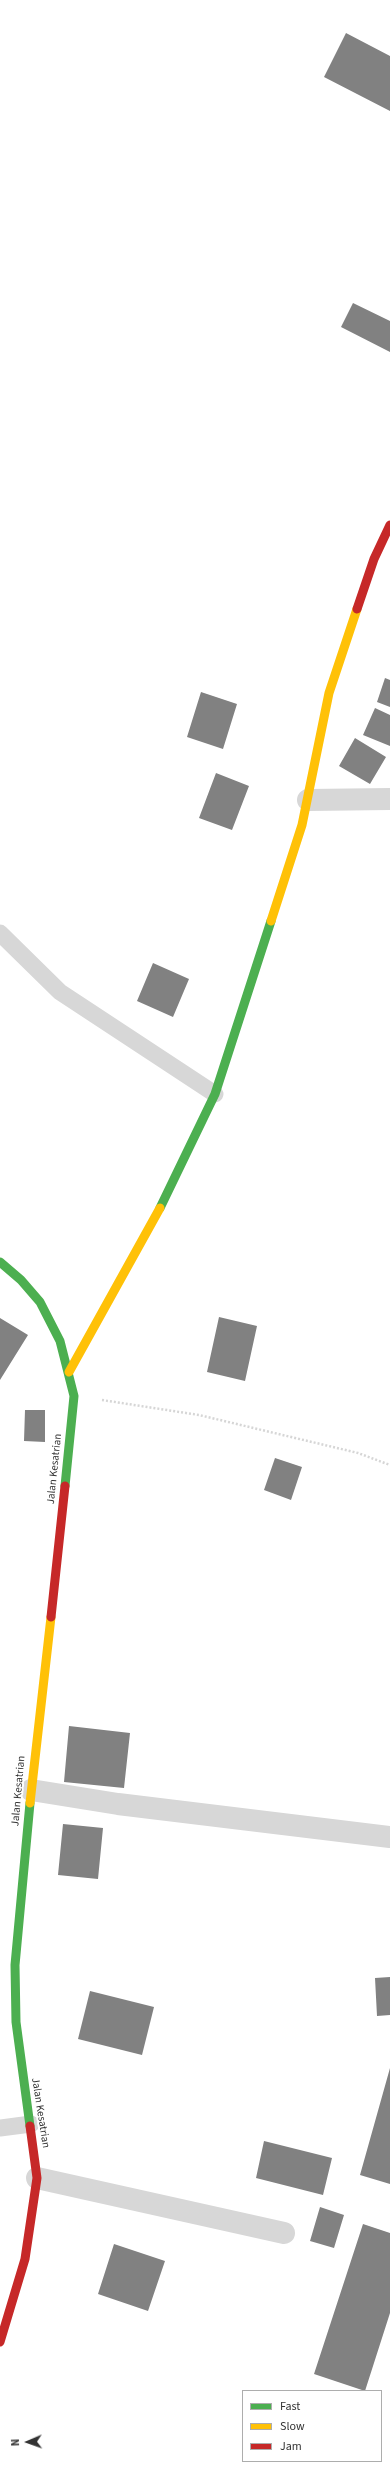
<!DOCTYPE html>
<style>
body{margin:0}
#map{position:relative;width:390px;height:2470px;overflow:hidden;background:#fff;font-family:"Source Sans 3",sans-serif}
canvas{display:block}
.legend{position:absolute;left:242px;top:2390px;width:140px;height:72px;box-sizing:border-box;background:#fff;border:1px solid #adadad;margin:0;padding:5px 7px;list-style:none;font-size:12px;color:#333}
.legend li{display:flex;align-items:center;gap:8px;height:20px}
.legend b{width:20px;border:1px solid #adadad}
.north{position:absolute;left:8px;top:2422px;width:40px;height:40px;-webkit-text-stroke:3px #fff;paint-order:stroke;rotate:268deg;font-size:11px;font-weight:700;line-height:16px;text-align:center;color:#333}
.north::after{content:'';display:block;margin:auto;width:14px;height:18px;background:#333;clip-path:polygon(50% 0,100% 100%,50% 72%,0 100%)}
</style>
<div id="map">
<canvas width="390" height="2470"></canvas>
<ul class="legend">
<li><b style="height:5px;background:#4caf50"></b>Fast</li>
<li><b style="height:5px;background:#ffc107"></b>Slow</li>
<li><b style="height:5px;background:#c62828"></b>Jam</li>
</ul>
<div class="north">N</div>
</div>
<script>
const c = document.querySelector('canvas').getContext('2d');
c.lineJoin = 'round';
function paint(path, color) { c.fillStyle = color; c.fill(path, 'evenodd'); }
function stroke(path, color, width, dash) { c.strokeStyle = color; c.lineWidth = width; c.lineCap = dash ? 'butt' : 'round'; c.setLineDash(dash || []); c.stroke(path); }
function write(font, color, halo, rows, align = 'center') {
  c.font = font + ' "Source Sans 3",sans-serif'; c.lineWidth = 4; c.setLineDash([]); c.textBaseline = 'middle'; c.strokeStyle = halo; c.fillStyle = color; for (const [text, x, y, turn = 0] of rows) {
    c.save(); c.translate(x, y); c.rotate((+turn || 0) * Math.PI / 180); c.textAlign = isNaN(turn) ? turn : align; if (halo) c.strokeText(text, 0, 0); c.fillText(text, 0, 0); c.restore();
  }
}
paint(new Path2D(`
 M346,33l44,23v55l-66,-34z
 M353,303l37,18v31l-49,-25z
 M385,678l5,2v27l-13,-5z
 M201,692l36,12 -14,45 -36,-12z
 M375,708l15,7v31l-27,-11z
 M355,738l31,19 -16,27 -31,-18z
 M216,773l33,13 -17,44 -33,-12z
 M153,963l36,16 -16,38 -36,-16z
 M219,1317l38,9 -12,55 -38,-9z
 M0,1318l28,17 -28,45z
 M25,1410h20v32l-21,-1z
 M275,1458l27,9 -11,33 -27,-10z
 M69,1726l61,7 -6,55 -60,-6z
 M63,1824l40,4 -5,51 -40,-4z
 M390,1977v38l-13,1 -2,-38z
 M90,1991l64,16 -12,48 -64,-16z
 M390,2068v116l-30,-9z
 M264,2141l68,17 -9,37 -67,-17z
 M320,2207l24,8 -10,33 -24,-7z
 M363,2224l27,9v80l-25,78 -51,-17z
 M114,2244l51,17 -17,50 -50,-17z`), '#818181');
stroke(new Path2D(`
 M102,1400l97,15 159,38 32,12`), '#d6d6d6', 2.5, [2, 2]);
stroke(new Path2D(`
 M0,933l60,59 155,102
 M0,2128l31,-4`), '#d7d7d7', 17);
stroke(new Path2D(`
 M308,800l82,-1
 M31,1790l87,14 272,33
 M37,2178l247,55`), '#d7d7d7', 22);
stroke(new Path2D(`
 M160,1208l55,-114 56,-173
 M0,1262l21,18 19,22 20,39 14,55 -9,90
 M30,2126l-14,-104 -1,-57 15,-162`), '#4caf50', 9);
stroke(new Path2D(`
 M271,921l31,-96 27,-132 28,-84
 M69,1372l91,-164
 M30,1803l21,-186`), '#ffc107', 9);
stroke(new Path2D(`
 M357,609l17,-50 16,-34
 M51,1617l14,-131
 M0,2342l25,-83 12,-81 -7,-52`), '#c62828', 9);
write('11px', '#333', '#fff', [
 ["Jalan Kesatrian",55,1469,-84],
 ["Jalan Kesatrian",19,1791,-85],
 ["Jalan Kesatrian",40,2113,81]
]);
</script>
